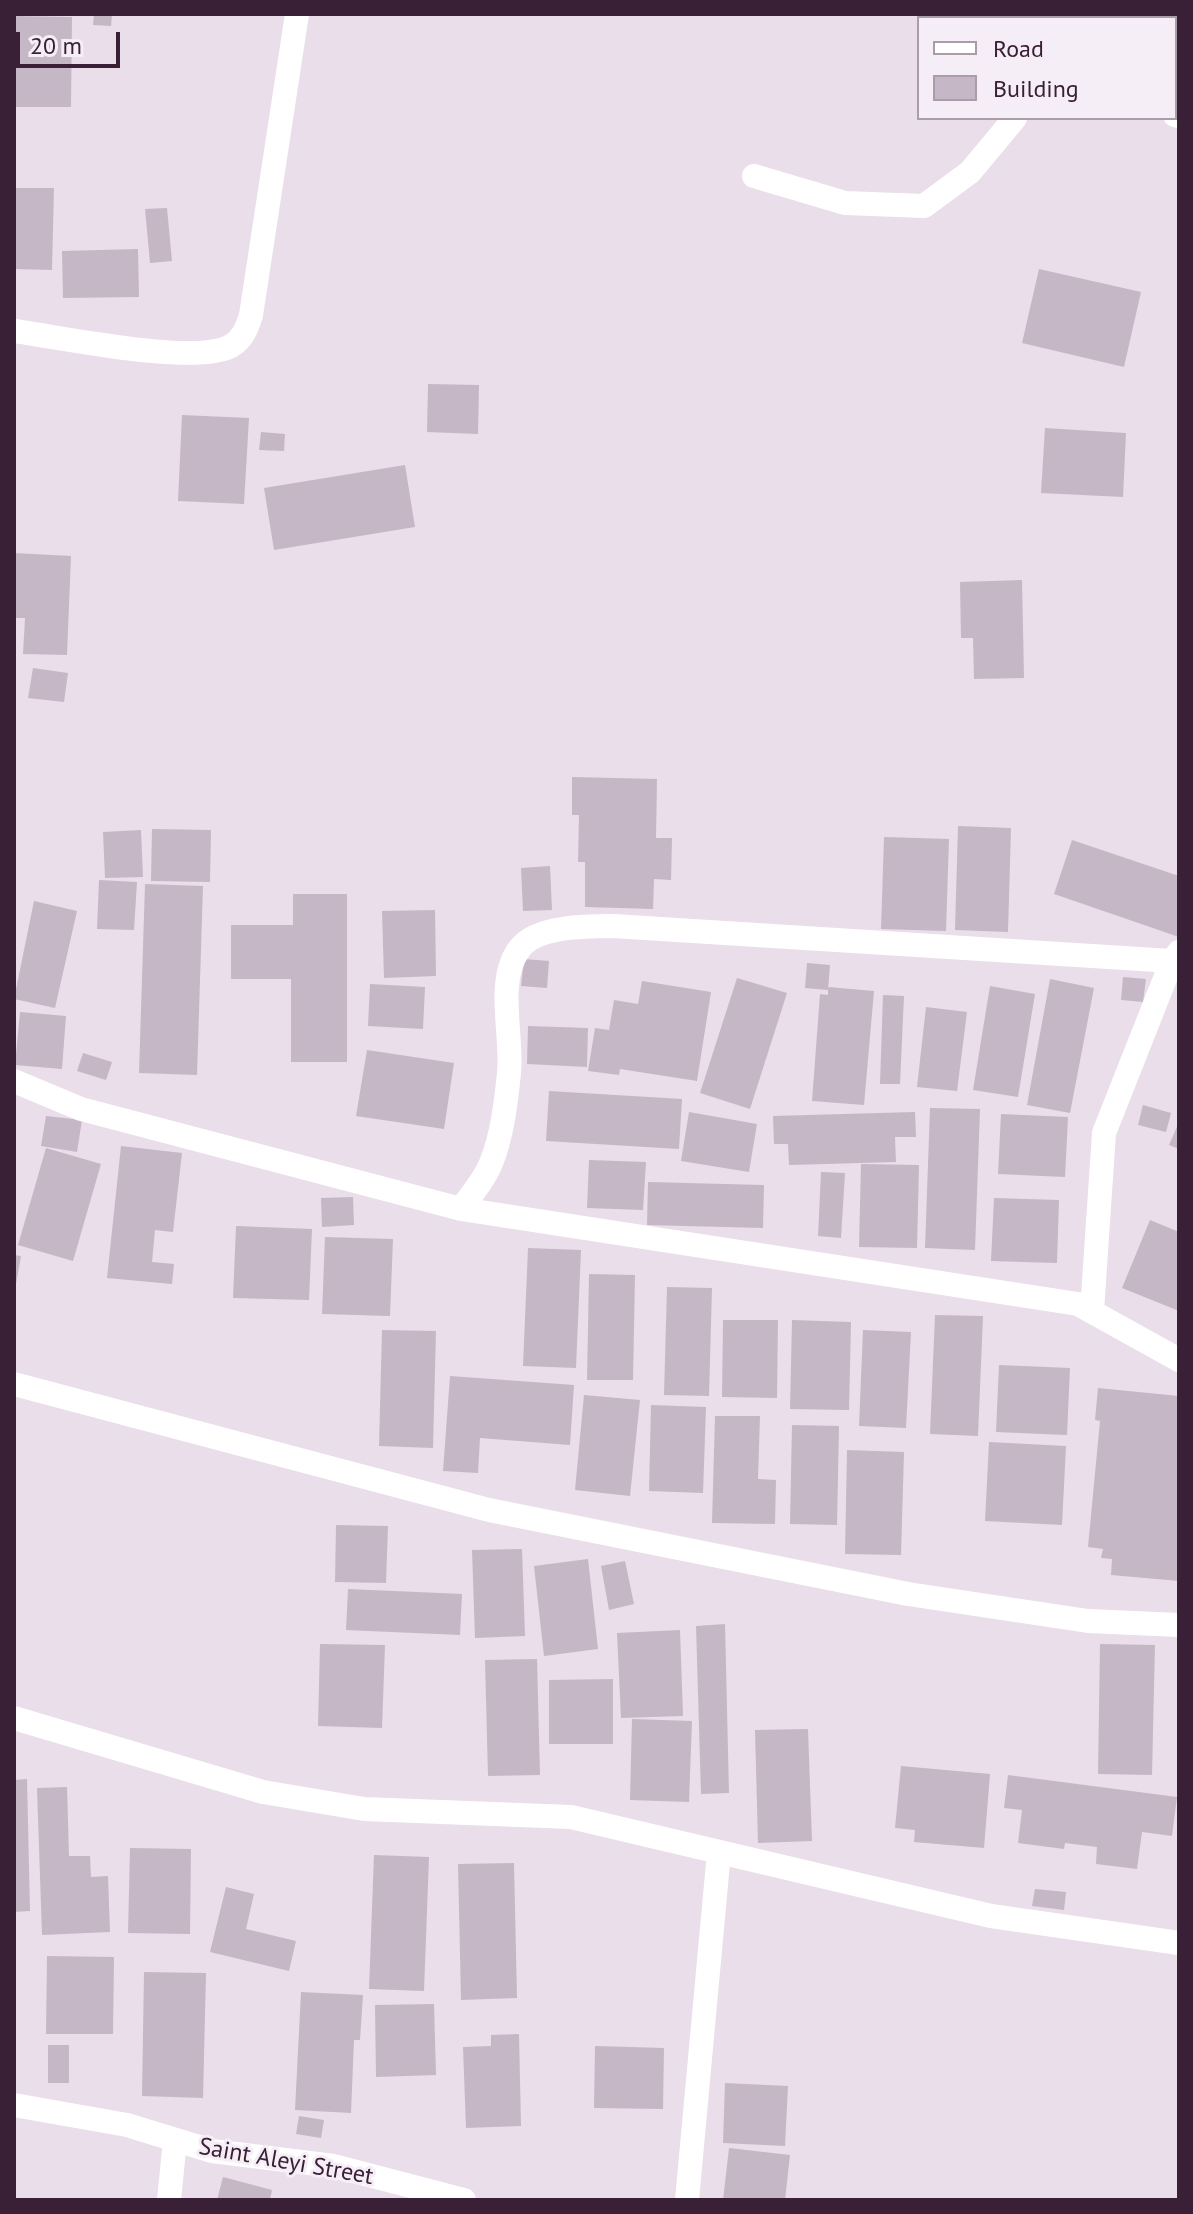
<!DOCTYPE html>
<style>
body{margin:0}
#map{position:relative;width:1193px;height:2214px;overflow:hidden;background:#e9deea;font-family:"PT Sans",sans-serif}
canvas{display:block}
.frame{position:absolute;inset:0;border:16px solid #392036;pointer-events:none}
.legend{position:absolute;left:917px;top:16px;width:260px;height:104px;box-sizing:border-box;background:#f6eef6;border:2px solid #aa9ca9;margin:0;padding:10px 14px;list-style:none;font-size:24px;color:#392036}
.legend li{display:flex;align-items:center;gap:16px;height:40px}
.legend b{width:40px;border:2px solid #aa9ca9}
.scale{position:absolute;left:16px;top:32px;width:104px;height:36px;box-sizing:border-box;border:4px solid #392036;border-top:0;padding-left:10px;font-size:24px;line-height:28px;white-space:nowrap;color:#392036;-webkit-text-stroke:6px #f6eef6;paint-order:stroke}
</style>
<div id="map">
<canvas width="1193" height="2214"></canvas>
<div class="frame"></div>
<ul class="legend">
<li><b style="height:10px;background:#fff"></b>Road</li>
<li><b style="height:22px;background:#c6b7c7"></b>Building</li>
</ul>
<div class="scale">20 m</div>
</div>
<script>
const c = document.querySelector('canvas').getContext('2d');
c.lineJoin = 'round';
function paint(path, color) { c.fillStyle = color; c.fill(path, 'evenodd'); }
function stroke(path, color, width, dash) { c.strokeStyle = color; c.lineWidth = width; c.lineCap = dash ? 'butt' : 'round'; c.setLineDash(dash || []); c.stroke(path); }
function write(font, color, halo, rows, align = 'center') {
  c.font = font + ' "PT Sans",sans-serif'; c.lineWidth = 6; c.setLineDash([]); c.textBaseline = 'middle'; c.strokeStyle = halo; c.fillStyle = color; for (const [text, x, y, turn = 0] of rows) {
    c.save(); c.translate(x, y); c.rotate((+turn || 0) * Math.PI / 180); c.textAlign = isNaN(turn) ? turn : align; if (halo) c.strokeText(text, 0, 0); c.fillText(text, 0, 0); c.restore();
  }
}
paint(new Path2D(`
 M94,14h18l-1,12 -18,-1z
 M14,16l58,1 -1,90h-57z
 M14,188h40l-2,82 -38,-1z
 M167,208l5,53 -22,2 -5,-54z
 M138,249l1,48 -76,1 -1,-47z
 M1039,269l102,23 -17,75 -102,-24z
 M428,384l51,1 -1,49 -51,-2z
 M182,415l67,3 -5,86 -66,-3z
 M1045,428l81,5 -3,64 -82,-4z
 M261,432l24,2 -1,17 -25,-1z
 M405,465l10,62 -141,23 -10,-62z
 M14,553l57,3 -4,99 -44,-1 2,-36h-11z
 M1022,580l2,98 -50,1 -1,-41h-12l-1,-56z
 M33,668l35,5 -4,29 -36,-4z
 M572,777l85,2 -1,59h16l-1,42 -17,-1 -1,30 -68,-2v-45h-7l1,-47h-7z
 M958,826l53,2 -3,104 -53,-2z
 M152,829l59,1 -1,52 -59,-1z
 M141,830l2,47 -38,1 -2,-46z
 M884,837l65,2 -3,92 -65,-2z
 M1072,840l107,36v61l-125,-43z
 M550,866l2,44 -29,1 -2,-43z
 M99,880l38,2 -3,48 -37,-1z
 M145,884l58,2 -6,189 -58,-2z
 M293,894h54v168h-56v-83h-60v-54h62z
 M34,901l43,10 -22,97 -41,-9z
 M435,910l1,66 -52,2 -2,-67z
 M524,959l25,2 -2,27 -26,-2z
 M807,963l23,2 -2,25 -23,-2z
 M1123,977l23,2 -3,23 -22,-2z
 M737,978l50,15 -37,116 -50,-16z
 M1050,979l44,9 -24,125 -43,-8z
 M642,981l69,11 -14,89 -77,-12 -1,6 -31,-4 7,-43 14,2 5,-30 24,4z
 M370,984l55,3 -2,42 -55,-3z
 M990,986l45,8 -17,103 -45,-7z
 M828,987l46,4 -10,114 -52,-4 8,-107 8,1z
 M883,995l21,1 -4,88h-20z
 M926,1007l41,5 -10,79 -40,-4z
 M20,1012l46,4 -4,53 -47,-4z
 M528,1026l60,2 -1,39 -60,-3z
 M367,1050l87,13 -10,66 -88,-13z
 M83,1053l29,9 -6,18 -29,-9z
 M549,1091l133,8 -3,50 -133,-8z
 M1143,1105l28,8 -5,19 -28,-7z
 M930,1108l50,1 -5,141 -50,-2z
 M689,1112l68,12 -8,48 -68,-11z
 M915,1112l1,25h-21l1,25 -107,3 -1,-21h-14l-1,-28z
 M1001,1114l67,3 -3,60 -67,-3z
 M46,1116l36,4 -5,32 -36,-6z
 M1179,1122v27l-10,-4z
 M121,1146l61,7 -9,79 -18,-2 -3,32 22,2 -2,20 -65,-6z
 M46,1148l55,16 -28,97 -55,-16z
 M589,1160l57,2 -3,48 -56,-2z
 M861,1164l58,1 -2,83 -58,-1z
 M821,1172l24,1 -4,65 -23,-2z
 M648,1182l116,3 -1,43 -116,-3z
 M353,1197l1,28 -32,2 -1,-29z
 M994,1198l65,2 -2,63 -66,-2z
 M1150,1220l29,12v79l-57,-23z
 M236,1226l76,3 -3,71 -76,-2z
 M325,1237l68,2 -3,77 -68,-2z
 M528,1248l53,2 -5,118 -53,-2z
 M14,1255l7,1 -5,28h-2z
 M589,1274l46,1 -2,105h-46z
 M667,1287l45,1 -3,108 -45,-1z
 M935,1315l48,1 -5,120 -48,-2z
 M723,1320h55l-1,78 -55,-1z
 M792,1320l59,2 -2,88 -59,-1z
 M382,1330l54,1 -3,117 -54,-2z
 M863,1330l48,2 -5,96 -47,-2z
 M999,1365l71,3 -3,67 -71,-3z
 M450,1376l124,9 -4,60 -90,-7 -2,35 -35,-2z
 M1098,1388l81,8v185l-68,-6 1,-16 -11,-1 2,-9 -15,-2 12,-126 -5,-1z
 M584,1395l56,5 -10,96 -55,-6z
 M651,1405l55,2 -3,86 -54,-2z
 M715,1416h45l-2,63 18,1 -1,44 -63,-1z
 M792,1425l47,1 -2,99 -47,-1z
 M989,1442l77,4 -4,79 -77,-4z
 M847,1450l57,2 -3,103 -56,-1z
 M336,1525l52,1 -2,57 -51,-1z
 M522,1549l3,87 -50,2 -3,-88z
 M588,1559l10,90 -54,7 -10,-90z
 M625,1561l9,43 -25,6 -8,-44z
 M348,1589l114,5 -2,41 -114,-5z
 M725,1624l4,169 -28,1 -5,-168z
 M680,1630l3,86 -62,2 -4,-85z
 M320,1644l65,1 -3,83 -64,-2z
 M1100,1644l55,1 -3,130 -54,-1z
 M537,1659l3,116 -52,1 -3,-116z
 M613,1679v65h-64v-64z
 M632,1719l60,2 -3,81 -59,-2z
 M808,1729l4,112 -54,2 -3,-113z
 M901,1766l89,8 -6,74 -70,-6 1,-12 -20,-2z
 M1008,1775l169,22 -5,39 -30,-4 -5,37 -41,-5 1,-17 -32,-4 -1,6 -46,-6 4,-33 -18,-2z
 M27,1779l3,132 -16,1v-132z
 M67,1787l2,69h21l1,21 17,-1 2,56 -68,3 -5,-147z
 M130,1848l61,1 -1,85 -62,-1z
 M374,1855l55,2 -5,134 -55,-2z
 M514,1863l3,135 -56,2 -3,-136z
 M226,1887l28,7 -8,35 50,12 -7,30 -79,-19z
 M1035,1889l31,3 -2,18 -32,-4z
 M47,1956l67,1 -1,77h-67z
 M144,1972l62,1 -3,125 -61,-2z
 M301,1992l62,3 -3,45h-6l-3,73 -56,-3z
 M434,2004l2,71 -60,2 -1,-72z
 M519,2034l2,92 -55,2 -3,-81 28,-1v-11z
 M48,2045h21v38h-21z
 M595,2046l69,2 -1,61 -69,-1z
 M725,2083l63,3 -3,60 -62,-3z
 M299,2116l25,4 -3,18 -25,-4z
 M729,2148l61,7 -5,45h-62z
 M223,2177l49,13 -2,10h-53z`), '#c6b7c7');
stroke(new Path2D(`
 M1018,14v4
 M1175,115l4,1
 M754,176l91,27 79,3 46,-34 45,-54
 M14,331c46,6 181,35 217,15 12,-7 16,-18 20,-31l46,-301
 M14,1081l67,28 380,100 617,95 101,56
 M461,1209c10,-14 24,-30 30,-46 11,-26 15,-61 18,-90 4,-38 -14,-93 11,-125 17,-22 67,-22 93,-22l559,35
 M1092,1311l12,-178 68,-172 7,-9
 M14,1384l475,126 419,84 180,27 91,4
 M14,1718l249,74 101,17 207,8 420,99 188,27
 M14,2105l113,20 85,26 122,15 130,34
 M169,2200l6,-60
 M687,2200l32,-348`), '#fff', 24);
write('24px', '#392036', '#f6eef6', [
 ["Saint Aleyi Street",286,2162,10]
]);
</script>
